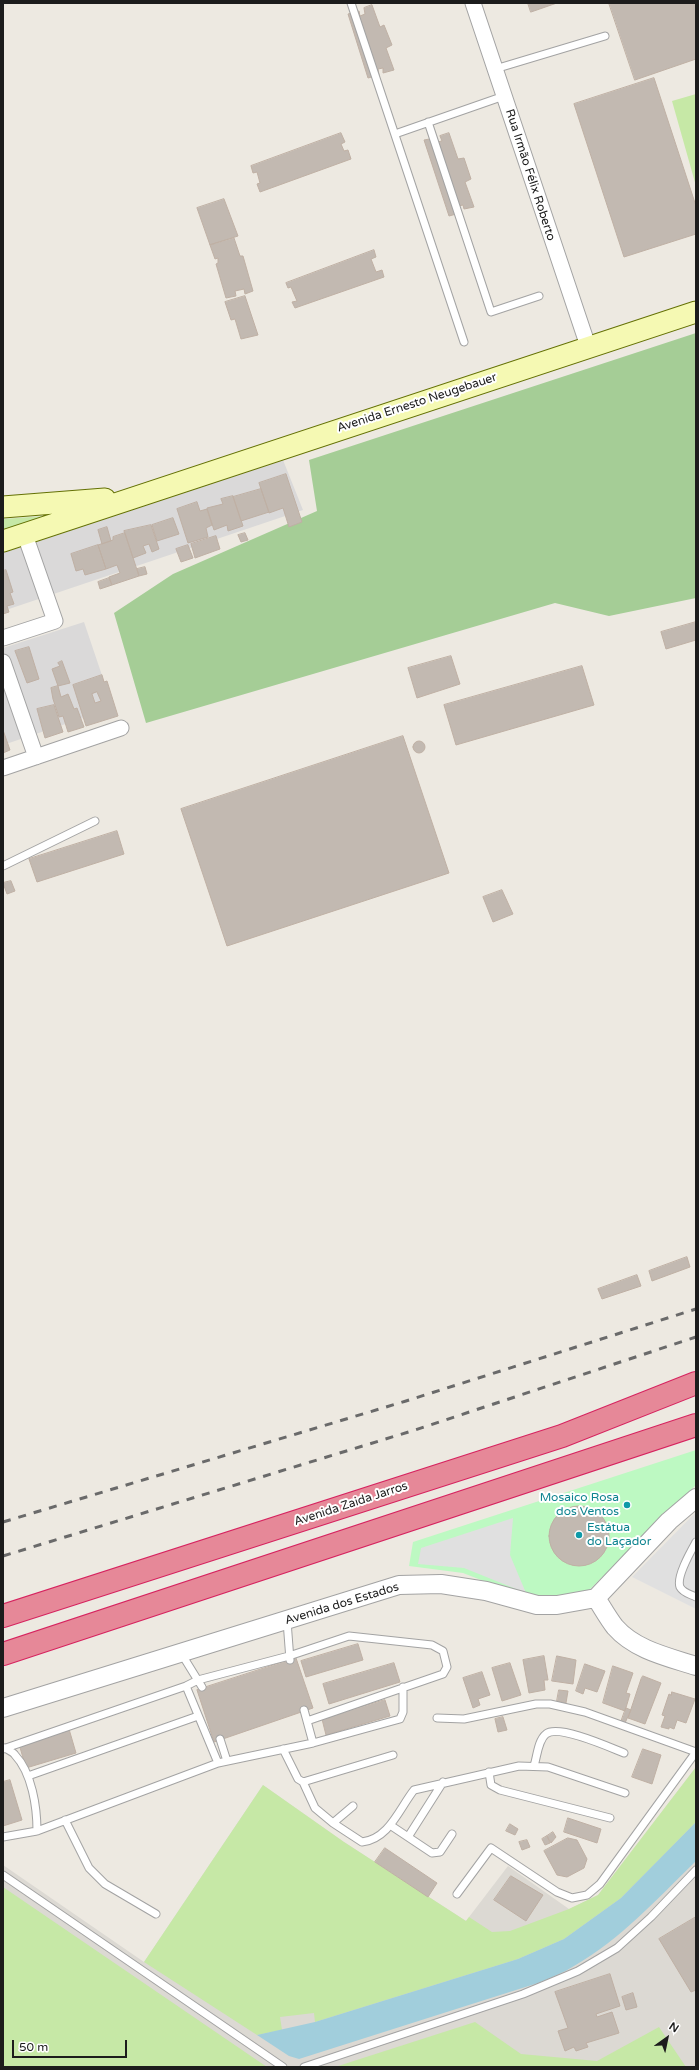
<!DOCTYPE html>
<meta charset="utf-8">
<style>
body{margin:0}
#map{position:relative;width:699px;height:2070px;overflow:hidden;background:#ede9e1;font-family:"Varela Round",sans-serif}
canvas{display:block}
.frame{position:absolute;inset:0;border:4px solid #1c1c1c;pointer-events:none}
.north{position:absolute;left:647px;top:2018px;width:40px;height:40px;-webkit-text-stroke:3px #fff;paint-order:stroke;rotate:33deg;font-size:11px;font-weight:700;line-height:16px;text-align:center;color:#1c1c1c}
.north::after{content:'';display:block;margin:auto;width:14px;height:18px;background:#1c1c1c;clip-path:polygon(50% 0,100% 100%,50% 72%,0 100%)}
.scale{position:absolute;left:12px;top:2040px;width:115px;height:18px;box-sizing:border-box;border:2px solid #1c1c1c;border-top:0;padding-left:5px;font-size:12px;line-height:14px;white-space:nowrap;color:#1c1c1c;-webkit-text-stroke:3px #fff;paint-order:stroke}
</style>
<div id="map">
<canvas width="699" height="2070"></canvas>
<div class="frame"></div>
<div class="north">N</div>
<div class="scale">50 m</div>
</div>
<script>
const c = document.querySelector('canvas').getContext('2d');
c.lineJoin = 'round';
function paint(path, color) { c.fillStyle = color; c.fill(path, 'evenodd'); }
function stroke(path, color, width, dash) { c.strokeStyle = color; c.lineWidth = width; c.lineCap = dash ? 'butt' : 'round'; c.setLineDash(dash || []); c.stroke(path); }
function write(font, color, halo, rows, align = 'center') {
  c.font = font + ' "Varela Round",sans-serif'; c.lineWidth = 4; c.setLineDash([]); c.textBaseline = 'middle'; c.strokeStyle = halo; c.fillStyle = color; for (const [text, x, y, turn = 0] of rows) {
    c.save(); c.translate(x, y); c.rotate((+turn || 0) * Math.PI / 180); c.textAlign = isNaN(turn) ? turn : align; if (halo) c.strokeText(text, 0, 0); c.fillText(text, 0, 0); c.restore();
  }
}
paint(new Path2D(`
 M283,460l20,50 -300,101v-58z
 M84,622l29,86 -110,37v-97z`), '#dad9d9');
paint(new Path2D(`
 M696,1767v300h-693v-202l141,97 119,-177 81,57 122,79 42,-55 61,43 29,-14z`), '#dcd9d3');
paint(new Path2D(`
 M696,94v92l-24,-85z
 M44,516l-41,15v-12z
 M696,1767v55l-75,76 -57,41 -46,20 -203,63 -1,-9 -34,4 2,13 -25,5 -113,-73 119,-177 81,57 122,79 3,-4 23,15 18,-1 59,-22 29,-14z
 M3,1887l264,180h-264z
 M475,2022l46,32 76,7 62,-34 27,40h-351z`), '#c6e8a6');
paint(new Path2D(`
 M696,333v265l-87,18 -54,-13 -409,120 -32,-110 59,-39 144,-63 -8,-51z`), '#a5cd96');
paint(new Path2D(`
 M696,1450v35l-113,111 -58,1 -62,-24 -54,-7 4,-24z`), '#bdf9c2');
paint(new Path2D(`
 M696,1512v97l-64,-32z
 M513,1518l-3,37 16,38 -62,-25 -46,-4 3,-16z`), '#e0e0e0');
paint(new Path2D(`
 M696,1822v39c-38,37 -75,78 -122,105 -11,7 -24,12 -36,17l-239,76 -10,-3 -32,-21 58,-13 203,-63 46,-20 57,-41z`), '#a1cedc');
const building = new Path2D(`
 M528,3h29l-26,9z
 M609,3h87v56l-61,21z
 M372,5l8,22 4,-2 8,20 -6,3 8,22 -11,3v-5l-5,1 1,6 -11,3 -20,-64 11,-3 1,5 5,-2 -1,-6z
 M654,78l42,128v28l-72,23 -50,-153z
 M341,133l4,9 -4,2 3,7 4,-1 3,9 -91,33 -3,-8 3,-1 -3,-11 -4,1 -2,-7z
 M449,133l9,26 6,-1 7,21 -6,3 9,25 -10,2 -1,-4 -5,1 2,7 -11,3 -25,-76 11,-2 2,4 5,-1 -2,-5z
 M224,199l14,37 -28,9 -13,-37z
 M234,238l6,18h3l10,35 -8,3 -1,-5 -9,2 1,5 -10,2 -10,-34 2,-1v-5l-3,1 -5,-14z
 M374,250l2,7 -5,2 5,13 6,-2 2,7 -89,31 -3,-6 5,-1 -6,-14 -3,1 -2,-5z
 M245,296l13,39 -17,4 -6,-20 -4,1 -6,-18z
 M286,474l16,48 -13,5 -6,-19 -14,5 -10,-30z
 M261,489l8,23 -28,9 -8,-24z
 M233,496l10,30 -15,5 -1,-6 -13,5 -7,-22 16,-4 -2,-5z
 M197,502l3,9 7,-2 5,16 -6,3 2,9 -20,6 -11,-34z
 M173,518l6,16 -22,7 -5,-16z
 M151,525l8,24 -7,3 -3,-8 -6,2 3,7 -13,5 -9,-27z
 M107,527l4,14 -9,3 -4,-14z
 M125,533l14,43 -27,9 -3,-8 11,-4 -3,-8 -11,4 -8,-24 15,-5v-3z
 M245,533l3,7 -7,2 -3,-7z
 M216,536l4,13 -25,9 -4,-14z
 M98,545l8,24 -21,6 -2,-6 -7,2 -5,-17z
 M188,545l5,13 -12,4 -5,-13z
 M145,567l2,7 -8,2 -2,-7z
 M6,570l7,22 -3,1 4,11 -7,2 2,6 -6,2v-43z
 M109,578l3,7 -12,4 -2,-7z
 M696,622v18l-30,9 -5,-17z
 M29,647l10,32 -12,4 -12,-32z
 M451,656l9,28 -43,14 -9,-30z
 M62,661l8,22 -12,3 -6,-17 8,-3 -2,-3z
 M582,666l12,39 -138,40 -12,-40z
 M102,675l2,7 3,-1 11,35 -32,10 -13,-41zM97,692l4,9 -6,2 -3,-9z
 M58,686l3,11 7,-3 6,15 3,-1 7,19 -16,5 -5,-16 -4,1 -6,-18 -2,-11z
 M54,705l9,27 -18,6 -8,-29z
 M3,730l7,20 -7,3z
 M403,736l46,137 -222,73 -46,-137z
 M413 747a6 6 0 1 1 12 0a6 6 0 1 1-12 0Z
 M117,831l7,23 -87,28 -8,-23z
 M11,881l4,10 -8,3 -4,-11z
 M502,890l11,24 -20,8 -10,-25z
 M687,1257l3,10 -38,14 -3,-10z
 M637,1275l4,11 -39,13 -4,-10z
 M549 1536a30 30 0 1 1 60 0a30 30 0 1 1-60 0Z
 M358,1644l5,16 -57,17 -5,-16z
 M544,1656l4,24h-4l1,10 -16,3 -6,-33z
 M557,1656l19,4 -3,24 -21,-3z
 M296,1658l17,50 -99,34 -17,-52z
 M394,1663l6,19 -71,22 -6,-20z
 M510,1663l11,32 -19,6 -10,-33z
 M585,1664l20,7 -8,21 -12,-4 -2,6 -7,-3z
 M613,1666l20,7 -7,20 4,1 -5,17 -22,-8z
 M482,1672l8,23 -12,4 2,6 -7,3 -10,-30z
 M643,1676l18,7 -16,41 -17,-6 13,-39z
 M559,1690l9,1 -2,12 -9,-2z
 M672,1692l23,7 -9,24 -9,-3 -3,9 -5,-2v2l-8,-2 4,-11 -3,-1 7,-21 2,1z
 M385,1700l5,16 -64,19 -4,-16z
 M626,1708l5,2 -6,13 -4,-1z
 M503,1717l4,13 -9,2 -3,-13z
 M69,1729l7,24 -50,15 -7,-24z
 M643,1749l18,6 -9,29 -20,-7z
 M10,1780l12,40 -19,6v-44z
 M568,1818l33,11 -4,14 -33,-11z
 M510,1824l8,5 -3,6 -9,-4z
 M553,1832l3,5 -5,6 -4,-7z
 M547,1836l3,7 -5,2 -3,-6z
 M568,1838l9,2 10,19 -3,9 -17,9 -10,-2 -13,-24z
 M527,1840l3,7 -8,3 -3,-8z
 M385,1848l52,35 -9,14 -53,-35z
 M511,1876l32,19 -17,26 -32,-21z
 M696,1917v73l-5,2 -32,-53z
 M610,1974l10,32 -24,8 1,3 15,-5 7,21 -33,10 2,4 -12,4 -2,-4 -9,4 -7,-20 10,-3 -13,-36z
 M633,1993l4,14 -11,3 -4,-13z`);
paint(building, '#c2b9b1');
stroke(building, '#bfb0a4', 1);
const service = new Path2D(`
 M351,3l113,339
 M495,69l110,-33
 M428,122l63,190 48,-16
 M395,134l109,-38
 M3,866l92,-45
 M696,1542c-5,9 -20,35 -16,45 3,6 10,7 16,10
 M287,1621l3,39
 M181,1653l21,34
 M186,1686l32,77
 M304,1710l9,33
 M437,1718l27,1 72,-15h14l35,8 111,40
 M220,1739l7,22
 M5,1748c3,2 8,4 10,7 17,18 22,52 22,76
 M3,1749l183,-63 12,-6 91,-24 60,-20 83,9 11,6 4,16 -4,7 -136,47
 M283,1749l15,30 5,3 90,-27
 M534,1766c3,-9 4,-26 12,-32 12,-10 63,13 78,19
 M489,1772l2,13 9,5 110,28
 M28,1776l170,-60
 M303,1782l12,26 18,15 29,19c27,-3 37,-33 52,-52l105,-24 29,1 77,26
 M65,1820l24,48 16,16 51,30
 M333,1823l20,-17
 M390,1825l42,28 8,-1 12,-18
 M3,1837l34,-6 181,-68 95,-20 87,-24 3,-7v-25
 M408,1837l35,-55
 M3,1875l280,192
 M457,1894l34,-46 66,44 15,6 15,-3 13,-11 96,-132
 M304,2067l219,-73 55,-23 39,-23 34,-31 45,-47`);
const minor = new Path2D(`
 M473,3l115,343
 M3,638l52,-17 -30,-86
 M3,662l33,95
 M3,768l118,-40`);
const tertiary = new Path2D(`
 M596,1598c6,9 12,20 19,29 20,23 53,30 81,39
 M3,1708l396,-123 42,-1 45,7 51,14h20l39,-7 73,-77 27,-23`);
const secondary = new Path2D(`
 M3,507l102,-8
 M3,541l693,-229`);
const motorway = new Path2D(`
 M3,1616l559,-180 134,-53
 M3,1654l693,-229`);
stroke(service, '#a3a3a3', 9);
stroke(minor, '#a3a3a3', 17);
stroke(tertiary, '#a3a3a3', 20);
stroke(secondary, '#647105', 23);
stroke(motorway, '#d6235f', 24);
stroke(service, '#fff', 7);
stroke(minor, '#fff', 15);
stroke(tertiary, '#fff', 18);
stroke(secondary, '#f5f9b3', 21);
stroke(motorway, '#e68898', 22);
stroke(new Path2D(`
 M3,1522l403,-121 290,-92
 M3,1556l412,-126 281,-93`), '#6a6a6a', 3, [8, 8]);
for (const [x, y, r, color] of [
 [627,1505,4,"#0f9aa8"],
 [579,1535,4,"#0f9aa8"]
]) { const dot = new Path2D(); dot.arc(x, y, r, 0, 2 * Math.PI); c.fillStyle = color; c.fill(dot); stroke(dot, '#fff', 1.5); }
write('12px', '#1c1c1c', '#fff', [
 ["Rua Irmão Félix Roberto",530,175,72],
 ["Avenida Ernesto Neugebauer",417,403,-18],
 ["Avenida Zaida Jarros",351,1504,-18],
 ["Avenida dos Estados",342,1604,-17]
]);
write('12px', '#0d838f', '#fff', [
 ["Mosaico Rosa",619,1498],
 ["dos Ventos",619,1512],
 ["Estátua",587,1528,"left"],
 ["do Laçador",587,1542,"left"]
], 'right');
</script>
